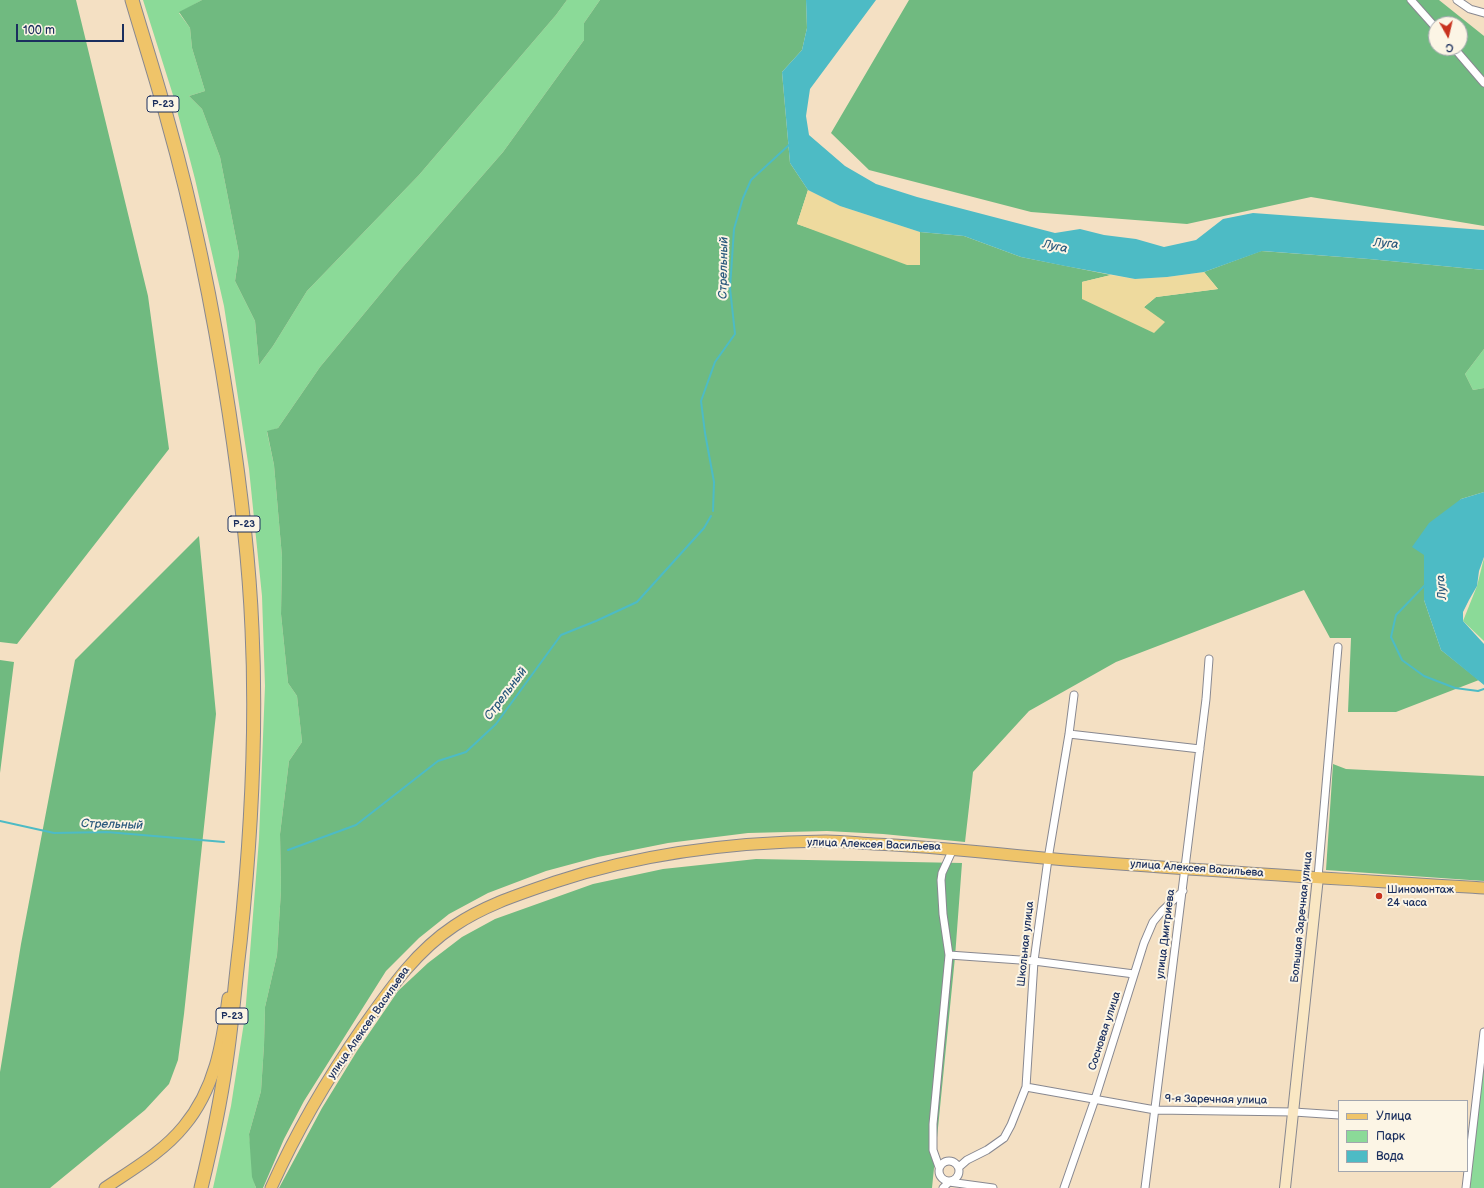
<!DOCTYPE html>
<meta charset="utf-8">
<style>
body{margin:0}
#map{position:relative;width:1484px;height:1188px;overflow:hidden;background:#f4e0c3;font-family:"Balsamiq Sans",sans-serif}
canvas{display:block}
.legend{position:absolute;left:1338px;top:1100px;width:130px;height:72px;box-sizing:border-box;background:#fcf5e5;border:1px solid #a2a6af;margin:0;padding:5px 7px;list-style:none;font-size:12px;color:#1b2f5e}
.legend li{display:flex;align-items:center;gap:8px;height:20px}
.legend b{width:20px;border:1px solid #a2a6af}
.north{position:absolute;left:1428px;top:16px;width:40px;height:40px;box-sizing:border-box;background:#fcf5e5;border:1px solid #a2a6af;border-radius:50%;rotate:172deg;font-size:11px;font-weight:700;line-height:16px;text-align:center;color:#1b2f5e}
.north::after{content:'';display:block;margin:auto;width:14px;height:18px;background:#c8321e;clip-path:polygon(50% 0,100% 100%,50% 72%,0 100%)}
.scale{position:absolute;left:16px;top:24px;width:108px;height:18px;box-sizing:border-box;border:2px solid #1b2f5e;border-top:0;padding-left:5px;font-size:12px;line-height:14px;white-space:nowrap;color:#1b2f5e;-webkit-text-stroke:3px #fcf5e5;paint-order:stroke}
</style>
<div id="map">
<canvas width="1484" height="1188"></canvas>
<ul class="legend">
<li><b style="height:5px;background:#efc469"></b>Улица</li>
<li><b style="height:11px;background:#8bda98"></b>Парк</li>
<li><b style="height:11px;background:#4dbbc5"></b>Вода</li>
</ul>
<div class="north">С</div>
<div class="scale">100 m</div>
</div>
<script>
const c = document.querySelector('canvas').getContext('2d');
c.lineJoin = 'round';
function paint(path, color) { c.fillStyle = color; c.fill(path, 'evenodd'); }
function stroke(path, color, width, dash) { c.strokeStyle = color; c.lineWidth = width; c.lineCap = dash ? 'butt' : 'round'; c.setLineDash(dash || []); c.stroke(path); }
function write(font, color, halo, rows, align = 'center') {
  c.font = font + ' "Balsamiq Sans",sans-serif'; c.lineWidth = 4; c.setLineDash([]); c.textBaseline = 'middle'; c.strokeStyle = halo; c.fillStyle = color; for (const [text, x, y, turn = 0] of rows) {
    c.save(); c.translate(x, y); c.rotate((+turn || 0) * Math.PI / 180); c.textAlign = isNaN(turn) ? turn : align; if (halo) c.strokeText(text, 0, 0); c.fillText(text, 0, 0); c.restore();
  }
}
paint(new Path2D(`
 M143,0h59l-23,13 11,15 2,20 13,43 -16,5 13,13 18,48 19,97 -4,27 20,40 4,44 14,-19 34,-55 112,-116 137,-160 11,-15h33l-16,23v17l-81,112 -102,117 -81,98 -42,61 -11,4 7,33 8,92 -1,57 7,69 9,13 5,46 -13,19 -9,73 1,56 -4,65 -12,52 -1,38 -3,46 -12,43 6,52 1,2h-43l18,-82 14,-90 14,-177 6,-153 -3,-90 -13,-127 -25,-163 -29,-127 -22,-84z
 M1484,349v39l-11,2 -8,-16z
 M1484,558v83l-21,-20 14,-35z
 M1484,1061v127h-14z`), '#8bda98');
paint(new Path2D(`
 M0,0h76l72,296 21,153 -152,195 -17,-2z
 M202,0h365l-11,15 -137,160 -112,116 -34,55 -14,19 -4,-44 -20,-40 4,-27 -19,-97 -18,-48 -13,-13 16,-5 -13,-43 -2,-20 -11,-16z
 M600,0h206l1,28 -5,22 -20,22 8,91 18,27 -11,34 123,41v-33l44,4 57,21 90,18 -29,7 62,25 12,-10 62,-8 -14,-17 57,-21 108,8 115,11v79l-19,25 8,16 11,-2v104l-23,7 -37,56v45l17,50 38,30 -83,32h-48l3,-74h-21l-26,-48 -188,72 -87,49 -56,61 -8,70 -82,-8 -56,-3 -79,2 -80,10 -70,14 -52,14 -58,22 -39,21 -30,24 -33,33 -82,130 -20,38 -21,49h-7l-4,-11 -3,-43 12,-43 3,-46 1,-38 12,-52 4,-65 -1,-56 9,-73 13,-19 -5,-46 -9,-13 -7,-69 1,-57 -8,-92 -7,-34 11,-3 42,-61 81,-98 102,-117 81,-112v-17z
 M909,0h530l45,36v190l-173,-29 -124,27 -156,-12 -162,-42 -38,-37zM1436,24h24v24h-24z
 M199,536l17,178 -32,300 -6,46 -9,24 -24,26 -95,78h-50v-116l21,-128 54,-284z
 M0,660l14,2 -14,111z
 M1333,764l13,5 138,7v105l-158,-11z
 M756,859l206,4 -7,94 -23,231h-653l43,-80 35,-57 41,-60 30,-28 34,-26 33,-18 98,-35 70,-15z`), '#70ba80');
paint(new Path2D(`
 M808,190l32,16 80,26v33h-13l-110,-41z
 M1204,272l14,17 -62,8 -12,10 21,15 -11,11 -72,-34v-17l29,-7 24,4 32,-2z`), '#eeda9e');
paint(new Path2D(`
 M806,0h70l-66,89 -4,27 3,19 36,31 31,18 41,13 138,36 25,-4 24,6 32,4 28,8 32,-7 27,-21 30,-6 231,17v40l-115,-11 -107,-8 -58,21 -37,5 -32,2 -70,-13 -44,-9 -57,-21 -44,-4 -80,-26 -32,-16 -18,-27 -8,-91 20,-22 5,-22z
 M1484,492v65l-5,14 -2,15 -8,14 -6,12v9l21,23v41l-43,-35 -17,-50v-45l-12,-8 17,-24 32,-24z`), '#4dbbc5');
stroke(new Path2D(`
 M713,511l1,-29 -9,-49 -4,-32 14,-39 20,-28 -5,-46 4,-59 9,-31 8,-18 39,-36
 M1426,584l-30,31 -5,22 11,23 22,16 31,12 23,3 6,-2
 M0,821l54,12 53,-1 117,10
 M288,850l68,-25 82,-64 28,-9 30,-28 65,-89 35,-14 41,-19 67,-74 7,-12`), '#4dbbc5', 2);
const street = new Path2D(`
 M1411,0l25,28
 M1457,0l13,9 14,4
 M1454,48l30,35
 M1069,734l131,15
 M1318,877l20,-230
 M949,955l85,6 100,13
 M1026,1087l129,23 139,2 45,3
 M939 1171a10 10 0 1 1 20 0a10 10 0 1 1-20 0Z
 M939,1167l-6,-17v-26l16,-169 -6,-41 -2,-34 1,-7 11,-24
 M959,1167l8,-7 20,-10 17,-12 7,-13 15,-38 8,-126 14,-102 21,-125 5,-39
 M943,1188l6,-6 44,6
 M1064,1188l31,-89 49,-156 9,-21 9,-11 21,-20
 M1145,1188l61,-489 3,-40
 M1466,1188l18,-156`);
const secondary = new Path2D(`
 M1285,1188l33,-311`);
const primary = new Path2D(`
 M105,1188c28,-19 58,-36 79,-62 31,-37 38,-82 44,-128
 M271,1188c26,-58 56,-109 92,-161 27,-38 52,-75 91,-101 31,-21 66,-32 101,-44 87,-29 179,-40 271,-41 16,0 32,2 48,3 73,3 146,13 219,18 130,10 261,18 391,26`);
const highway = new Path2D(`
 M132,0c12,41 25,81 36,122 27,95 46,192 61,290 11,72 20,144 23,217 5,105 -1,210 -12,314 -5,40 -8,81 -14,120 -6,42 -15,84 -25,125`);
stroke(street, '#888890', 9);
stroke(secondary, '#888890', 12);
stroke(primary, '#888890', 13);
stroke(highway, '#888890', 15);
stroke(street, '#fff', 7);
stroke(secondary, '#f9e7c3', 10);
stroke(primary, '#efc469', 11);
stroke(highway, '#efc469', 13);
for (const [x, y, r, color] of [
 [1379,896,4,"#c8321e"]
]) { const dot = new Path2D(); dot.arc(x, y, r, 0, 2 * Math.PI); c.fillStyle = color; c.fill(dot); stroke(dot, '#fcf5e5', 1.5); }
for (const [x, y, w] of [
 [163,104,32],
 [244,524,32],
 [232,1016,32]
]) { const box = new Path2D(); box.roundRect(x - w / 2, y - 8, w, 16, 3); c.fillStyle = '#fcf5e5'; c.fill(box); stroke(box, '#1b2f5e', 1); }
write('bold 10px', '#1b2f5e', null, [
 ["Р-23",163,104],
 ["Р-23",244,524],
 ["Р-23",232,1016]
]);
write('11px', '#1b2f5e', '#fcf5e5', [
 ["улица Алексея Васильева",874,845,2],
 ["улица Алексея Васильева",1197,869,4],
 ["Большая Заречная улица",1302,917,-84],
 ["улица Дмитриева",1166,934,-83],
 ["Школьная улица",1026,944,-84],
 ["улица Алексея Васильева",369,1023,-55],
 ["Сосновая улица",1105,1031,-72],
 ["9-я Заречная улица",1216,1100,1]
]);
write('11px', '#1b2f5e', '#fcf5e5', [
 ["Шиномонтаж",1387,890],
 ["24 часа",1387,903]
], 'left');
write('italic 12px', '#2a597d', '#fcf5e5', [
 ["Луга",1386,244,5],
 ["Луга",1055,247,12],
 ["Стрельный",724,268,-89],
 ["Луга",1442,587,-95],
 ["Стрельный",506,694,-53],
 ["Стрельный",112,825,2]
]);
</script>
